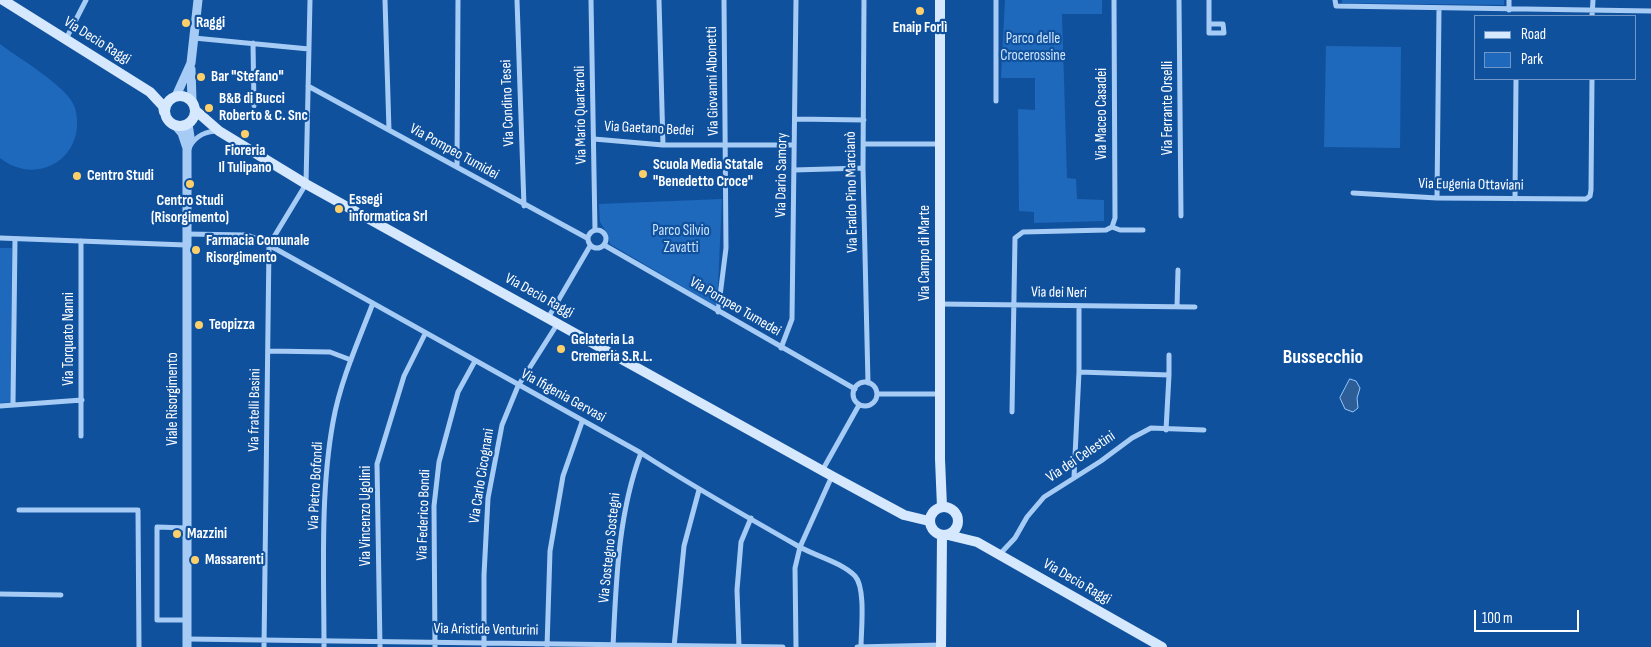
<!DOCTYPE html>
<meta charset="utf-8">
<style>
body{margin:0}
#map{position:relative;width:1651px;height:647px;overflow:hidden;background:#10519e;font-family:"Sofia Sans Condensed",sans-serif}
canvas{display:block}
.legend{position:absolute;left:1474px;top:15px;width:162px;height:65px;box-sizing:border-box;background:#10519e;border:1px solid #7097c5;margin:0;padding:6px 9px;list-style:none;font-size:15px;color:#fff}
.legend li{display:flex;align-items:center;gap:10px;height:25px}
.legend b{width:25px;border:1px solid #7097c5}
.scale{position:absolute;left:1474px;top:610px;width:105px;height:22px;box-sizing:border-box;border:2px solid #fff;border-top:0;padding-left:6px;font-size:15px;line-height:18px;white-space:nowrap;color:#fff;-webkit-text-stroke:4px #10519e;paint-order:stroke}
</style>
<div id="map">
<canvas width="1651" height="647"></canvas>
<ul class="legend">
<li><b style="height:6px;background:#d6e8fe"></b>Road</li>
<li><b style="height:14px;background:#1e69bc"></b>Park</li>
</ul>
<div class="scale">100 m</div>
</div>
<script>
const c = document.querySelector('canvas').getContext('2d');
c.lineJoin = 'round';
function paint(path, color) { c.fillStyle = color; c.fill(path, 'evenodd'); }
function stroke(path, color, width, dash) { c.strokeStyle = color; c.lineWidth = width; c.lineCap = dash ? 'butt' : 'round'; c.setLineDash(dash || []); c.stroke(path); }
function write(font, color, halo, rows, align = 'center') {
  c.font = font + ' "Sofia Sans Condensed",sans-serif'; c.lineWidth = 4.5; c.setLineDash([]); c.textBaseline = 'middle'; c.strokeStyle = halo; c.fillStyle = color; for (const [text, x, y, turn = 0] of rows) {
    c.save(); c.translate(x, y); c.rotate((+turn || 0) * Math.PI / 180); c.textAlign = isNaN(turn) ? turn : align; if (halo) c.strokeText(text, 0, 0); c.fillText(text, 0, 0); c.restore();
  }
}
paint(new Path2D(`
 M1005,0h97v14h-40l5,164 9,1 1,20 27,1v21l-70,2v-11l-15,-1 -1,-102 17,1v-32h-34z
 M1342,0h162v5l-162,-2z
 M0,44c18,14 69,43 75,64 13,48 -37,80 -75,50z
 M1326,46l75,1 -1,101 -76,-1z
 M722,199l-5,108 -107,-63 -3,-11 -7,-11 -1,-18z
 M0,248h12l-1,154 -11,1z`), '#1e69bc');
const water = new Path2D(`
 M1350,379l6,2 4,7 -3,10 1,10 -5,4 -8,-3 -5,-11z`);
paint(water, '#2e5e97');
stroke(water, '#97c7f9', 1);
stroke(new Path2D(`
 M385,0l4,130
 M517,0l7,206
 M591,0l4,230
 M659,0l4,145
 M864,0l-1,168 5,215
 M1179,0l2,216
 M1335,0l1,6 315,5
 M1509,10v-10
 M1592,16l1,-16
 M1209,24h14l1,9h-15v-33
 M194,38l115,11
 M66,39l20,-39
 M253,43l1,63
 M308,86l279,152
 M996,101v-101
 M795,119l69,1
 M594,139l69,6h131
 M864,144h76
 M190,146c7,-11 16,-15 29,-15
 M457,166l1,-166
 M794,170l69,-2
 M1353,193l84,5 149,1 4,-3 1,-6 1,-111
 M1437,198l2,-190
 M1515,199l1,-120
 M1112,227l3,-9 -1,-218
 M588 239a9 9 0 1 1 18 0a9 9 0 1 1-18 0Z
 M186,234l61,1 11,4 383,214c51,33 104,63 157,93 17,10 43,16 57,30 11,12 6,55 6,71
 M0,238l186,7
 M81,241v195
 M604,245l251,144
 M940,304l255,3
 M1177,307l1,-37
 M718,312l8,-64 -2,-248
 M548,318l42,-72
 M781,348l11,-29 4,-319
 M269,351l61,1 21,8
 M1079,372l90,3 -3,55
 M1169,375v-20
 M853 394a12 12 0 1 1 24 0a12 12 0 1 1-24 0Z
 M877,394h63
 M13,404l2,-165
 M0,406l82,-6
 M1012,412l3,-174 8,-6 83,-2 6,-3 8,3h23
 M822,471l37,-66
 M1074,477l5,-105v-66
 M19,510h119l1,137
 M187,528l-30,-1v93h30
 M999,555l16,-17 12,-21 17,-20 57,-36 31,-23 19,-10 53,2
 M0,594l61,1
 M187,639l596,8
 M264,647l5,-402 37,-61 4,-184
 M324,647c0,-72 -4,-154 9,-225 7,-40 25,-80 40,-119
 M380,647l-3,-183 27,-88 21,-42
 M435,647l-1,-141 5,-44 19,-70 17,-31
 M484,647v-72l4,-77 14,-73 16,-39 40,-63
 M547,647l3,-96 13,-75 19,-54
 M613,647c3,-64 5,-134 28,-194
 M674,647l10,-101 15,-56
 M739,647l-2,-57 4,-48 10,-24
 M796,647l-1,-79 5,-21 32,-71
 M857,647l84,-2`), '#a6ccf5', 5);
stroke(new Path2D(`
 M191,69l1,32
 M176,96l15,-33 7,-63
 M176,126l6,7 5,15
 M187,647v-497l3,-13 -2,-13`), '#a6ccf5', 9);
stroke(new Path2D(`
 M3,0l147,92 13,14 1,6
 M940,0v459l2,48
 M165 111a15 15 0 1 1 30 0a15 15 0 1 1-30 0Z
 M195,110l24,21 87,53 526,292 72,39 25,6
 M930 521a14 14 0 1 1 28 0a14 14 0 1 1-28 0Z
 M948,535l29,7 185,105
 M941,647l1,-111`), '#d6e8fe', 10);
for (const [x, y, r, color] of [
 [920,11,5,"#ffd06a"],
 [186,23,5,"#ffd06a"],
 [201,77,5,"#ffd06a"],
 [209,108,5,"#ffd06a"],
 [245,134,5,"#ffd06a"],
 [643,174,5,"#ffd06a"],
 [77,176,5,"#ffd06a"],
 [190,184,5,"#ffd06a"],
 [339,209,5,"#ffd06a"],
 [196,250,5,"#ffd06a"],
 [199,325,5,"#ffd06a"],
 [561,349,5,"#ffd06a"],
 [177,534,5,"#ffd06a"],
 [195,560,5,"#ffd06a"]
]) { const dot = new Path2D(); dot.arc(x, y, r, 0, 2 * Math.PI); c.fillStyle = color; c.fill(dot); stroke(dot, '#10519e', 2); }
write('bold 15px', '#fff', '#10519e', [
 ["Raggi",196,23],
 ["Enaip Forlì",920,28,"center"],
 ["Bar \"Stefano\"",211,77],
 ["B&B di Bucci",219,99],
 ["Roberto & C. Snc",219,116],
 ["Fioreria",245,151,"center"],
 ["Il Tulipano",245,168,"center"],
 ["Scuola Media Statale",653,165],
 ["\"Benedetto Croce\"",653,182],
 ["Centro Studi",87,176],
 ["Essegi",349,200],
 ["informatica Srl",349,217],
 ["Centro Studi",190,201,"center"],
 ["(Risorgimento)",190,218,"center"],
 ["Farmacia Comunale",206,241],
 ["Risorgimento",206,258],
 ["Teopizza",209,325],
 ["Gelateria La",571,340],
 ["Cremeria S.R.L.",571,357],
 ["Mazzini",187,534],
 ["Massarenti",205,560]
], 'left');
write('15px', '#cfe5fe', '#10519e', [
 ["Parco delle",1033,39],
 ["Crocerossine",1033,56],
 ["Parco Silvio",681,231],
 ["Zavatti",681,248]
]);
write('15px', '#fff', '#10519e', [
 ["Via Decio Raggi",97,41,32],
 ["Via Giovanni Albonetti",713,81,-91],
 ["Via Condino Tesei",508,103,-92],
 ["Via Ferrante Orselli",1168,108,-90],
 ["Via Maceo Casadei",1102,114,-90],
 ["Via Mario Quartaroli",581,115,-91],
 ["Via Gaetano Bedei",649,129,3],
 ["Via Pompeo Tumidei",454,152,29],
 ["Via Dario Samory",782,175,-89],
 ["Via Eugenia Ottaviani",1471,185,1],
 ["Via Eraldo Pino Marcianò",852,192,-91],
 ["Via Campo di Marte",925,253,-90],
 ["Via dei Neri",1059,293,1],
 ["Via Decio Raggi",539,296,29],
 ["Via Pompeo Tumedei",735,307,30],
 ["Via Torquato Nanni",69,339,-90],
 ["Via Ifigenia Gervasi",563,396,29],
 ["Viale Risorgimento",173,399,-90],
 ["Via fratelli Basini",255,410,-89],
 ["Via dei Celestini",1081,457,-34],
 ["Via Carlo Cicognani",482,476,-81],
 ["Via Pietro Bofondi",316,486,-87],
 ["Via Federico Bondi",424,515,-88],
 ["Via Vincenzo Ugolini",366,516,-90],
 ["Via Sostegno Sostegni",610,548,-84],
 ["Via Decio Raggi",1077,582,30],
 ["Via Aristide Venturini",486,630,1]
]);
write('bold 20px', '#fff', '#10519e', [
 ["Bussecchio",1323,358]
]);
</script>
